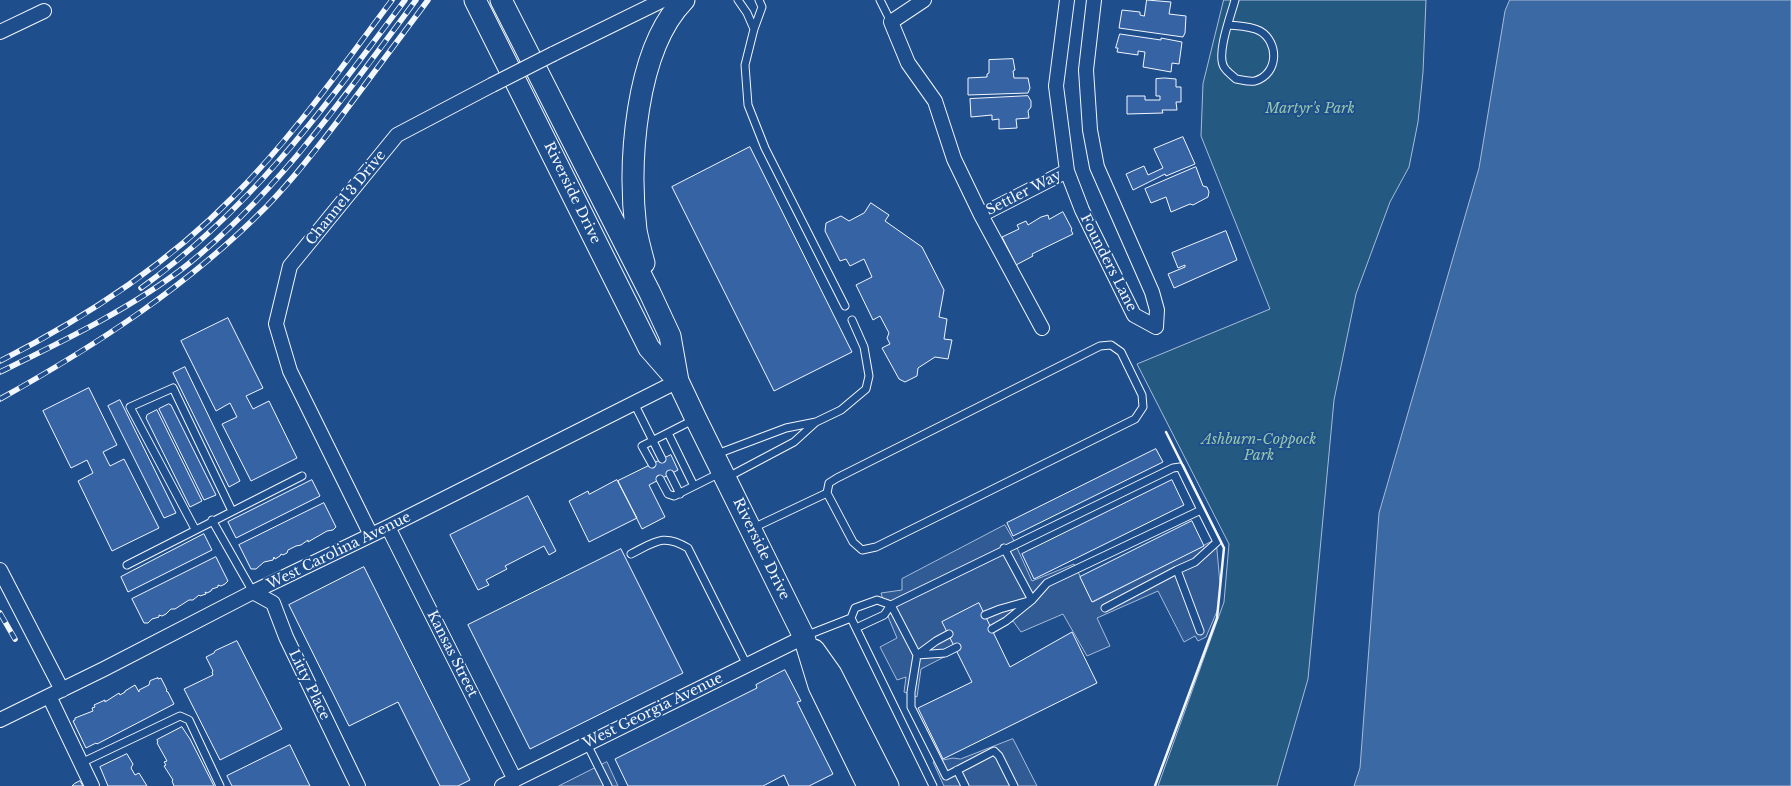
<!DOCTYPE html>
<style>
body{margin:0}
canvas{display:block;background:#1f4e8c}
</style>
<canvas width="1791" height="786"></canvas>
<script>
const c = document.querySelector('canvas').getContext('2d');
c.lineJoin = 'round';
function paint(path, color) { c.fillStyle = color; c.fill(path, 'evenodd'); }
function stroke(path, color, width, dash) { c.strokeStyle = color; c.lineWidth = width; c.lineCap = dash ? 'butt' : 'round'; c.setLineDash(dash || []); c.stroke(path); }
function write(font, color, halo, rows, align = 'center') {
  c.font = font + ' "Libre Baskerville",serif'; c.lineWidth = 4; c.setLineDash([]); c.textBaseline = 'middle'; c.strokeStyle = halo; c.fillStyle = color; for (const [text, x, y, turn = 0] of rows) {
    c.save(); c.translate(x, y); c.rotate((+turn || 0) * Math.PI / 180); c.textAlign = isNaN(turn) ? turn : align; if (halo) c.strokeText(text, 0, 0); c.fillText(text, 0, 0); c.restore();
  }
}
const green = new Path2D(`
 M1224,0h202l-3,72 -5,50 -9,45 -19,35 -34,92 -22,106 -26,279 -31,107h-119l66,-184 5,-58 -92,-180 133,-55 -69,-173 2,-52z`);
paint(green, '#245a82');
stroke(green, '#a8bbd7', 1);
const parking = new Path2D(`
 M1005,525l8,14 19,42 42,-17 19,38 123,-63 4,45 -2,25 -12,28 -8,4 -3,-5 -11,6 -26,-51 -61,27 13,28 -23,10 -24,-42 -42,18 -8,-11 -92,48 -4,28 -13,-5 2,-15 -9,3 -17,-33 17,-9 -8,-19 -8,-26 21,-3v-11z
 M1013,739l24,47h-93l-11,-24 20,-4 7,1z
 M607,762l11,24h-59z`);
paint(parking, '#305b95');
stroke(parking, '#a8bbd7', 1);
const water = new Path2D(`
 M1510,0h281v786h-437l6,-18 19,-255 100,-345 26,-157z`);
paint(water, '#3b69a3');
stroke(water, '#a8bbd7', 1);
const building = new Path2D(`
 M1147,0l24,2 -2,12 17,2 -1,17 -2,4 -64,-9 3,-18 18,2v3l4,1z
 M1120,34l41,6v-2l21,4 -3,22 -7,-1 -1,9 -28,-5 2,-15 -7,-1v4l-21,-3 1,-4h-2z
 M1013,59l2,11 -2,1 1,7h14l2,10 -2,5 -60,2v-17l19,-1v-3l2,-1v-13z
 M1165,78l11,1v8h5v15h-5l1,8h-15l1,3 -36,1v-18h18v4h15v-4h-4v-17z
 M1028,96l3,5v6l-3,4 1,7 -13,1 1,9 -18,1v-10l-7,1v-5l-21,2 -1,-18z
 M1183,137l12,27 -29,12 -1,-2 -32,16 -7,-16 18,-8 4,9 15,-7 -9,-19z
 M750,147l102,205 -78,39 -102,-204z
 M1196,167l7,19 4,1 2,5 -1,5 -15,8 -3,-1 -19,8 -5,-15 -15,6 -6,-14z
 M871,203l18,12 -4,6 37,26 22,43 -5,27 8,2 -3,20 8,1 -4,19 -13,-2 -17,11 -1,8 -12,6 -6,-3 -17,-31 8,-4 -3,-6 2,-5 -9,-17 -7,4 -17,-35 16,-8 -8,-18 -14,7 -4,-7 -6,2 -15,-30 1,-8 15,-7 8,5 15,-8z
 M1063,212l9,17 -1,1 2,4 -41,20 1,2 -17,9 -14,-28 17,-8 -2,-4 9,-4 2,4 13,-8 7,-2 1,4z
 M1226,231l11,29 -63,28 -6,-14 17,-7v-2l-7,3 -6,-15z
 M228,318l35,70 -17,8 7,13 16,-8 28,57 -46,23 -29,-57 15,-7 -7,-14 -14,8 -35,-70z
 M185,367l55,114 -11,6 -56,-114z
 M89,388l28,57 -14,7 7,14 14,-7 35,69 -47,23 -34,-70 15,-8 -6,-13 -16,8 -28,-57z
 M120,400l56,113 -12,5 -56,-112z
 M169,404l2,1 45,90 -12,5 -45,-91z
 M157,410l45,91 -12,6 -44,-89 1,-3z
 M1156,449l7,13 -150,74 -6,-13z
 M671,455l7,15 -29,15 16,32 -23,12 -24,-48z
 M312,480l8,16 -84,42 -8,-16z
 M617,480l20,38 -48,24 -20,-41 19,-10 1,3z
 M1172,480l12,25 -150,74 -12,-25z
 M528,496l28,55 -7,4 -5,-9 -39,20 2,3 -21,11 3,5 -11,5 -28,-55z
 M324,503l12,24 -3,3 -6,1 -19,11v-2l-7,5 -5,1 -8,4 -1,3 -4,2 -2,-1 -1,2 -5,3 -1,-2 -1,3 -9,2 -8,7h-5l-12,-24z
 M1192,521l12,25 -112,56 -12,-25z
 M204,534l8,16 -84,42 -7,-15z
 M621,549l62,124 -153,76 -62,-124z
 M216,557l12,24 -3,3 -4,2 -3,-1v2l-6,2 -1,2 -4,2 -2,-1 1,2 -6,2 -1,-1 -6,5h-4l-14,9h-4l-5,5 -4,2 -3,-1v2l-7,2 -4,4h-4l-12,-24z
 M364,567l106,213 -12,6h-18l-42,-84 -49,24 -60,-121z
 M979,603l31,64 62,-35 25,51 -154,76 -25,-51 54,-26 -30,-60z
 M237,641l45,88 -62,31 -36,-71 29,-14 -1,-3 1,-1 -7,-14 8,-4 1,-2z
 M785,670l16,31 -4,1 36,72 -24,12h-20l-5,-11 -21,11h-135l-13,-27 142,-71 -1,-3z
 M158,678v1l3,-1 6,12 -1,1 2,1 6,12 -77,40 -1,-1 -10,5 -13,-27 2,-1v-2l18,-7 -1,-3 3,-1 -1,-2 11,-5v2l14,-9 1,2 5,-3v-1l10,-6 4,7v-2l10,-5 1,-4z
 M182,727l8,12 24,47h-40l-2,-5 1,-1 -9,-14 2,-1 -2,-3 3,-1 -10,-18 1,-1 -1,-2z
 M290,745l20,41h-78l-5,-10z
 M127,754l6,10 -2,4 4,7 4,-2 8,13h-39l-8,-19z
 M80,781l3,5h-11l2,-2z`);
paint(building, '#3563a3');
stroke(building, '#f2f6ff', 1);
const lane = new Path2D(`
 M738,0l9,13 7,16
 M759,0l3,7 -8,22 -9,36 3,40 17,43 80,158
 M880,0l11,22
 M1229,25c10,1 22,1 31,6 19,11 19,43 -5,50 -6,1 -13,-1 -19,-2 -4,-4 -9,-7 -12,-12 -8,-13 7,-52 11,-67
 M634,403l28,56
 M668,433l26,53
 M717,454l69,-26 30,-6
 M652,464l-10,-18 51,-26
 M670,474l10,20
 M728,477l66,-35 22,-20 25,-12 25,-21 3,-13 -5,-29 -12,-27
 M660,479l8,15 6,2 46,-23
 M212,520l41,72
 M753,528l74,-35 26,49 9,8 14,-3 259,-128 8,-12 -1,-12 -21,-43 -10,-7 -11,1 -263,132 -8,5 -2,10
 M195,529l-65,-122 43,-19 59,123
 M1004,548l28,52 15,-17 154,-73 16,32 -22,20 -18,8 23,61
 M631,554c24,-12 32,-21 57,-6l59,117
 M127,565l175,-89
 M1105,608l72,-38
 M985,615l15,-6 32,-9 -26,21 -14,8
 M851,618l4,-10 22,-8 14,5 -7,10 -28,13
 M949,634l-13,7 -19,14 28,-2 12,-6
 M805,636l46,-18 82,168
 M587,744l21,42
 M81,763l99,-47 9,4 31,66
 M957,770l8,16
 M1014,786l-15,-30 -5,-5 -48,25 -35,-69v-15l6,-37 -26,-50 282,-137 7,-1 21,43`);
const street = new Path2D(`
 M924,0l-33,22 17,41 27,38 19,58 27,56 61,113
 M1067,0l-11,86 11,85 15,39 52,105 22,12 1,-17 -5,-18 -55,-125 -7,-37 -4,-60 8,-70
 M0,32l44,-21
 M553,54l110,-54
 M981,215l86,-44
 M388,527l127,253
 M371,535l-81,-164 -14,-47 14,-58 107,-131 95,-50
 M0,570l62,120
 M253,592l20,11 13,34 72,149
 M49,696l43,90
 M0,720l104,-51 149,-77 135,-65 290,-146
 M502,786l302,-149`);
const primary = new Path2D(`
 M475,0l174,348 29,33 18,38 108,218 15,49 49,100
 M501,0l149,293 20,43 8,45
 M644,263c-3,-11 -6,-22 -8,-33 -8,-67 -1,-180 48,-230
 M814,650l17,24 57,112`);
stroke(lane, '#f2f6ff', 9);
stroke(street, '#f2f6ff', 16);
stroke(primary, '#f2f6ff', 23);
stroke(lane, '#1f4e8c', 7);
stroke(street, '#1f4e8c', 14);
stroke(primary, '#1f4e8c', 21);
const rail = new Path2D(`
 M141,288c110,-79 184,-181 264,-288
 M0,361c85,-43 165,-95 232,-163 60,-60 109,-130 160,-198
 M0,372c61,-30 134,-65 187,-107 92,-74 159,-171 229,-265
 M0,399c97,-54 189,-114 267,-193 30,-31 56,-65 82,-100 26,-35 53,-71 79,-106
 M0,613l15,26`);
stroke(rail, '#f2f6ff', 5.5);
stroke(rail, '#1f4e8c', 4, [11]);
const streetBridge = new Path2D(`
 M492,85l61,-31`);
stroke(streetBridge, '#f2f6ff', 16, []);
stroke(streetBridge, '#1f4e8c', 14);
stroke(new Path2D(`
 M1155,786l62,-168 7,-70 -58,-116`), '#f2f6ff', 2.5);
write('italic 14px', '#97c8a6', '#1f4e8c', [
 ["Martyr's Park",1310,109],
 ["Ashburn-Coppock",1259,440],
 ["Park",1259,456]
]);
write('14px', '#f2f6ff', '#1f4e8c', [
 ["Riverside Drive",572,193,64],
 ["Settler Way",1024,193,-27],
 ["Channel 3 Drive",346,198,-51],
 ["Founders Lane",1108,263,63],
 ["Riverside Drive",761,549,64],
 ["West Carolina Avenue",339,551,-26],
 ["Kansas Street",452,654,63],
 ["Litty Place",309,685,64],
 ["West Georgia Avenue",653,711,-26]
]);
</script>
